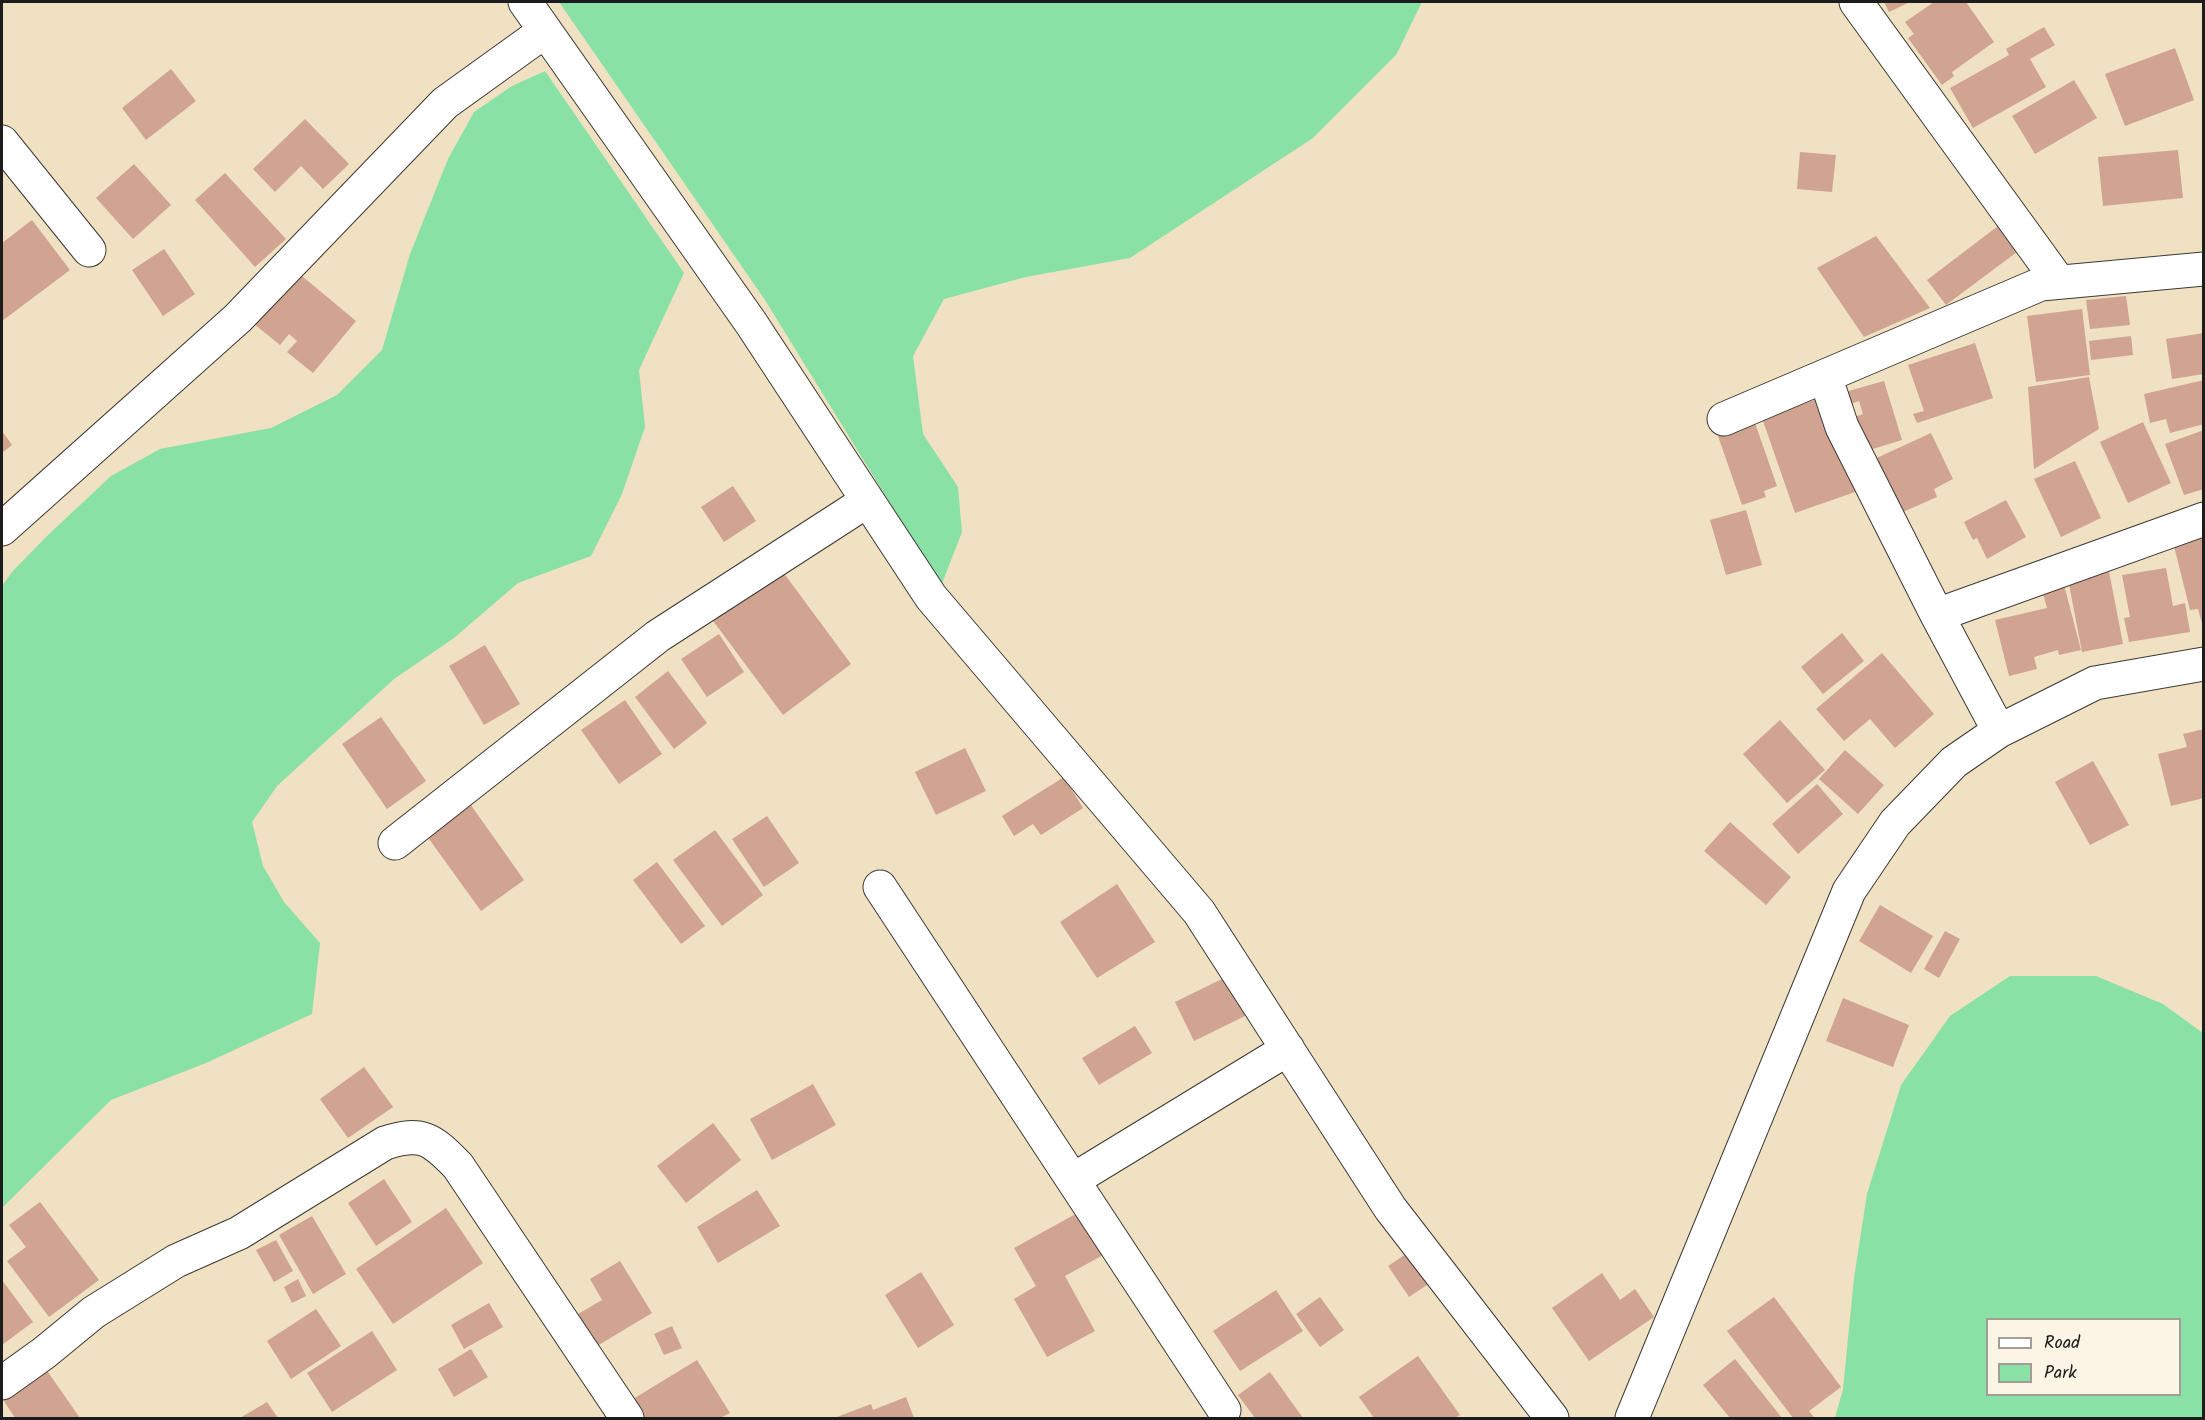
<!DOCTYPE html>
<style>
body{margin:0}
#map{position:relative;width:2205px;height:1420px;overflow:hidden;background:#efe1c1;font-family:Kalam,sans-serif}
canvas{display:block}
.frame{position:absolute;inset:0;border:3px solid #1c1c1c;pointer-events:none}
.legend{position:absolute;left:1986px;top:1318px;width:195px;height:78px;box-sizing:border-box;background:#fcf5e5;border:2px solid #a29e95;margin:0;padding:8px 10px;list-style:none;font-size:18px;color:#1c1c1c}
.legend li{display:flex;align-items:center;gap:12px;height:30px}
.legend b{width:30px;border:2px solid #a29e95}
</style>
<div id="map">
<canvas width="2205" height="1420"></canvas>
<div class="frame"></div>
<ul class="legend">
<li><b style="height:8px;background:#fff"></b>Road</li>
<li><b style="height:16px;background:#8ae1a5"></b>Park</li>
</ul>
</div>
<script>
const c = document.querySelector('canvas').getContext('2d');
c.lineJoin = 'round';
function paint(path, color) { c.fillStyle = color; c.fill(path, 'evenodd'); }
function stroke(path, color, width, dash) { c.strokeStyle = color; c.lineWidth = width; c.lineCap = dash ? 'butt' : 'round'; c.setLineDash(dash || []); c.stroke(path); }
paint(new Path2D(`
 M559,2h863l-26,53 -83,83 -183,120 -104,19 -82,22 -31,57 10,78 35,53 4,45 -21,54 -176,-286z
 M545,71l139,202 -45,97 6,57 -23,67 -31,62 -73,27 -64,55 -60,41 -117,107 -25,36 11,44 21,36 36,41 -8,71 -106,49 -95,37 -109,108v-622l10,-14 35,-36 64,-60 49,-27 111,-21 66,-33 45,-45 28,-96 38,-95 26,-47 38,-26z
 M2010,976h86l67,28 40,29v385h-368l8,-29 11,-111 13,-84 34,-109 49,-69zM1988,1320h192v74h-192z`), '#8ae1a5');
paint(new Path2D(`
 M1884,2h26l-21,10z
 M1934,2h32l28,40 -42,30 2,4 -12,9 -34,-47 6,-4 -9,-12z
 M2044,27l11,18 -25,14 16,28 -73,41 -23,-40 59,-33 -3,-6z
 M2175,48l19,52 -69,26 -20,-52z
 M171,69l25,32 -50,39 -24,-32z
 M2074,80l23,38 -62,36 -23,-38z
 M305,119l44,45 -26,25 -22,-23 -26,26 -22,-23z
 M2178,150l5,48 -80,8 -5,-49z
 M1800,152l36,3 -4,37 -35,-3z
 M134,164l37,41 -38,34 -37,-41z
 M225,173l61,66 -31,28 -60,-67z
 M32,220l38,50 -68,51v-78z
 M2002,223l19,26 -75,56 -19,-25z
 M1876,236l54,72 -66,29 -47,-69z
 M164,249l31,45 -32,22 -31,-46z
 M291,267l65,54 -43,52 -26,-21 10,-11 -8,-7 -9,11 -32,-26z
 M2126,296l4,29 -40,4 -4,-29z
 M2082,309l8,66 -54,7 -9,-66z
 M2204,333v41l-32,5 -6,-40z
 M2131,336l2,19 -42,5 -2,-19z
 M1975,343l18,55 -76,25 -4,-9 11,-3 -16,-46z
 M2089,377l10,52 -65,40 -6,-82z
 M2204,380v44l-34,9 -4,-14 -16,4 -6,-29z
 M1884,381l18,59 -39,12 -11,-34 11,-4 -4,-13 -11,4 -3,-13z
 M1826,396l32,95 -63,22 -33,-95z
 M2143,422l28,61 -43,20 -28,-61z
 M1755,423l22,63 -13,5 2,6 -24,8 -24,-69z
 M2204,430v59l-20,6 -19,-51z
 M2,431l10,14 -10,8z
 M1931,433l22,46 -19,10 3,8 -41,18 -26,-54z
 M2075,461l26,57 -40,19 -27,-58z
 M733,486l23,35 -32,21 -23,-35z
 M2006,500l20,37 -39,22 -10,-21 -4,2 -9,-18z
 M1746,510l16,55 -36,10 -16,-55z
 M2204,534v93h-1l-5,-18 -8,1 -17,-68z
 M2108,566l15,78 -41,8 -15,-78z
 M780,568l71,96 -68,51 -72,-97z
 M2166,568l7,38 12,-3 5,29 -61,10 -5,-24 6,-1 -8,-42z
 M2062,577l19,73 -22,5 -1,-5 -24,7 3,12 -28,7 -14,-56 52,-12 -7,-25z
 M1842,633l22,28 -41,33 -22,-27z
 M719,634l25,38 -37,25 -26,-38z
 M485,645l35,59 -36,21 -35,-59z
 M1882,653l52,61 -39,34 -25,-29 -26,22 -28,-32z
 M668,671l39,52 -33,26 -39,-52z
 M625,700l37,54 -43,30 -38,-54z
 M381,717l45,64 -39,28 -45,-65z
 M1780,720l45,50 -38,33 -44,-49z
 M2204,729v69l-33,8 -13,-52 29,-7 -4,-13z
 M965,748l21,43 -50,24 -21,-43z
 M1845,750l39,35 -26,29 -39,-35z
 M2093,761l36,64 -39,20 -35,-63z
 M1064,777l19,31 -42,27 -8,-11 -19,12 -12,-20z
 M1817,784l26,30 -45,40 -26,-30z
 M468,801l56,79 -43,31 -57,-79z
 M767,816l32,47 -35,24 -32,-48z
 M1730,822l61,55 -25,28 -62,-54z
 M715,830l48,65 -41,31 -49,-66z
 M657,862l48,64 -24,18 -48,-64z
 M1117,884l38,58 -58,36 -37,-56z
 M1880,905l53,31 -22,37 -52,-32z
 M1945,931l15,8 -21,39 -15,-9z
 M1228,976l19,39 -53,26 -19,-39z
 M1843,998l66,27 -16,42 -67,-26z
 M1135,1026l17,27 -53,32 -17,-27z
 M364,1067l29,40 -45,31 -28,-39z
 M813,1084l23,41 -64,35 -22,-41z
 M713,1123l28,37 -55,43 -29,-37z
 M384,1179l28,43 -36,24 -28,-43z
 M757,1190l23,36 -62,37 -21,-36z
 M40,1202l59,78 -50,37 -42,-56 19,-14 -17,-22z
 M446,1208l37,55 -90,61 -37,-55z
 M1081,1211l24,43 -40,22 30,55 -48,26 -33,-58 22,-13 -22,-38z
 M312,1216l34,58 -33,20 -34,-59z
 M276,1240l17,31 -19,11 -18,-32z
 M1412,1250l21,31 -24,16 -21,-31z
 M620,1261l32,52 -55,33 -19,-32 24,-14 -12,-21z
 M921,1272l33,53 -36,23 -33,-53z
 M1602,1273l18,27 15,-11 19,28 -65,44 -37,-53z
 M298,1279l8,17 -14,7 -8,-16z
 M2,1280l31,42 -31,23z
 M1276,1290l27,41 -63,40 -27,-40z
 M1320,1297l24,33 -24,17 -24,-33z
 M1774,1297l67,90 -32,24 6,7h-22l-66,-87z
 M489,1303l14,24 -39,22 -13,-24z
 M316,1309l25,37 -50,33 -24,-38z
 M672,1326l10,22 -18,7 -10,-21z
 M372,1331l25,39 -65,42 -25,-39z
 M471,1349l17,28 -34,20 -16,-28z
 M1418,1356l42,59 -5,3h-81l-15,-21z
 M1735,1359l47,59h-52l-27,-33z
 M697,1360l33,53 -10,5h-75l-12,-19z
 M43,1365l37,53h-65l-13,-20z
 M1270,1372l33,46h-48l-17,-23z
 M906,1397l8,21h-76l-1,-1 34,-13 2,6z
 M267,1402l11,16h-38z`), '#d1a391');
const street = new Path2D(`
 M525,2l226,321 180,274 268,315 191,296 162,210
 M1856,2l203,280
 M2,142l87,108
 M1825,376l17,51 95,188 62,116
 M1724,419l317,-135 163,-15
 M2,529l236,-211 207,-215 100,-72
 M1937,615l267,-96
 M395,843l263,-207 209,-135
 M880,887l344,523
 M1073,1180l215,-131
 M2,1383l42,-30 50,-41 82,-51 63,-28 146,-90c37,-12 47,-4 73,23l169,252
 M1632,1418l217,-527 46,-68 59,-61 45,-31 96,-48 109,-19`);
stroke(street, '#3c3a35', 35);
stroke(street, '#fff', 33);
</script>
